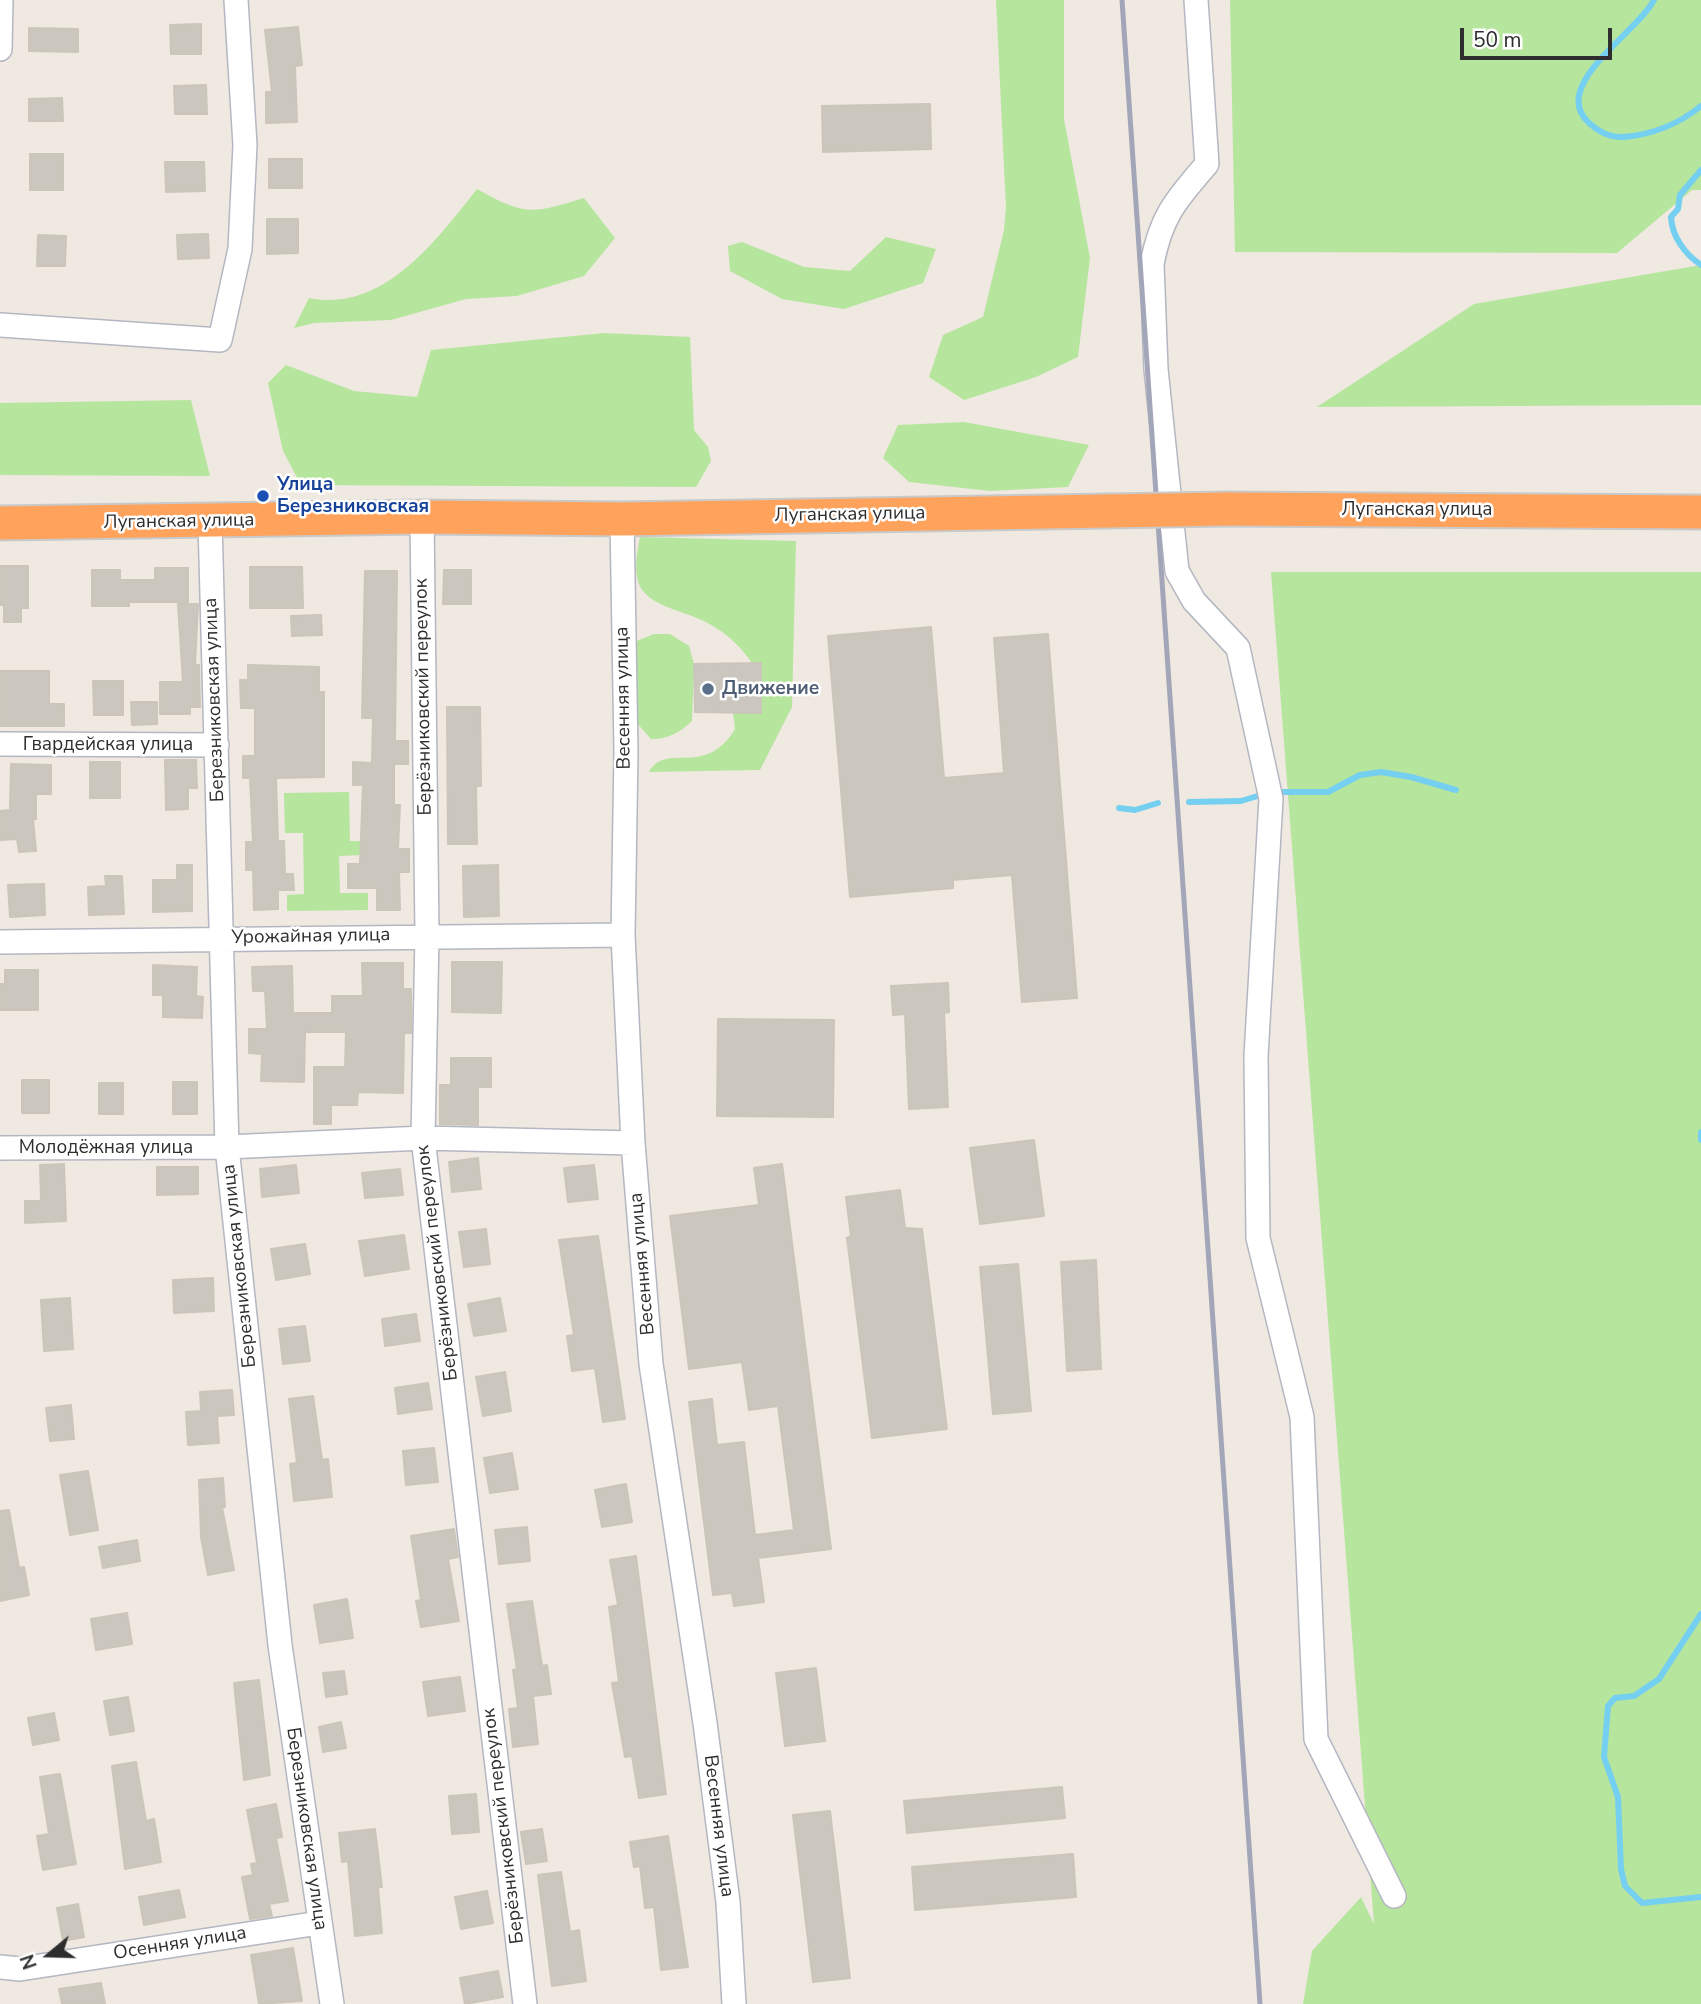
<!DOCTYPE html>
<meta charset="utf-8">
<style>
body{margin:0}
#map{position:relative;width:1701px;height:2004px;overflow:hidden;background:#efe9e1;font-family:"Nunito Sans",sans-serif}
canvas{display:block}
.north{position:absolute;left:14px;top:1920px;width:70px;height:70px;-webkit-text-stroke:5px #fff;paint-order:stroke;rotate:251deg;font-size:19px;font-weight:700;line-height:28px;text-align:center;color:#2e2e2e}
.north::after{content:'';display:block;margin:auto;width:24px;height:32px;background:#2e2e2e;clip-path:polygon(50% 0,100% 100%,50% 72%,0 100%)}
.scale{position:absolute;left:1460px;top:28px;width:152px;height:32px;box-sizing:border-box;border:4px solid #2e2e2e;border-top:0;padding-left:9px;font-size:21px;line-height:24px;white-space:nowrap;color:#2e2e2e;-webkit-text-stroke:5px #fff;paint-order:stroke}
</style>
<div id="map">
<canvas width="1701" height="2004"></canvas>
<div class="north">N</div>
<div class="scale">50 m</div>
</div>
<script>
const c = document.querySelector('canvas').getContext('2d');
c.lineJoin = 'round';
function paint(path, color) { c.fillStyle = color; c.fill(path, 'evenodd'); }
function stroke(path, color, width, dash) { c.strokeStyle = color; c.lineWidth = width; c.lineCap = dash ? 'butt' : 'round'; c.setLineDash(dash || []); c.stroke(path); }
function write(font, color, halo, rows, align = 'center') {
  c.font = font + ' "Nunito Sans",sans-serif'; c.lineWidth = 5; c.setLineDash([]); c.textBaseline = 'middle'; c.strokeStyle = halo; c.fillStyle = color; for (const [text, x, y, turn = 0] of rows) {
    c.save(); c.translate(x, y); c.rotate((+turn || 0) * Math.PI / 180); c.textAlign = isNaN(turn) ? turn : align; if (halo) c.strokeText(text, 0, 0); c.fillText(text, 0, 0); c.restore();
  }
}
paint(new Path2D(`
 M996,0h68v119l26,139 -12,99 -42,20 -72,23 -35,-23 14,-42 40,-18 21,-87 2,-22z
 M1230,0h471v190h-9l-75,63 -382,-1z
 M477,189c48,27 55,25 107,9l31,40 -31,38 -67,20 -51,3 -75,21 -77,3 -20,5 15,-30c74,15 127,-57 168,-109z
 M886,237l50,12 -13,34 -79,26 -62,-10 -52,-28 -2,-25 14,-4 62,25 46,4z
 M1701,265v140l-384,2 157,-103z
 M604,333l86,4 4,93 14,17 3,14 -15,26 -395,-2 -18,-34 -15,-68 18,-18 68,26 63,6 14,-47z
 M191,400l19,76 -210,-1v-72z
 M964,422l125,23 -21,42 -78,4 -81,-9 -26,-24 15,-33z
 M640,537l156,4 -4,166 -32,63 -111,2c17,-31 56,7 86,-43l-2,-16h28v-50h-9c-16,-23 -34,-37 -60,-47 -15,-6 -38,-11 -49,-25 -11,-14 -6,-38 -3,-54z
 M1271,572h430v1432h-398l9,-53 49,-54 13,27z
 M654,634h16l19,12 5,18 -2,57c-13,12 -24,18 -41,18l-15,-17 1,-81z
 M349,792l1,49h12v14l-23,1 1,37h28v17l-81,1v-16l17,-1 -1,-61h-18l-1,-40z`), '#b6e59e');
stroke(new Path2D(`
 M1654,0c-16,32 -106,86 -65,123 10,9 21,15 34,14 28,-2 56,-13 78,-31
 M1701,170l-21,25 -2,14 -7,8c1,20 14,37 30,48
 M1281,792h47l32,-17 21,-3 30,5 45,13
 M1189,802l52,-1 20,-6
 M1119,808l16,2 23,-7
 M1701,1132v8
 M1701,1614l-42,65 -25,17 -19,2 -7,8 -4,51 14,40 3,72 4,17 17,17 59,-6`), '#75cff0', 6);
const building = new Path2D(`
 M201,24v30h-30l-1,-29z
 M298,27l4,38 -7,1 2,56 -31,1v-31h6l-7,-62z
 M29,28l49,1v23l-49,-1z
 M206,85l1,29h-32l-1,-28z
 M62,98l1,23h-34v-22z
 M930,104l1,45 -108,3 -1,-46z
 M30,154h33v36h-33z
 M269,159h33v29h-33z
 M165,162h39l1,29 -39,1z
 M267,219h31v34l-31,1z
 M208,234l1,24 -31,1 -1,-24z
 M38,235l28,1 -1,30h-28z
 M0,566h28v42h-7v14h-17v-17h-4z
 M250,567h52l1,41h-53z
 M155,568h33v34h-59v4h-37v-36h28v10h35z
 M444,570h27v34h-28z
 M365,571h32l-2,170h13v23h-14v41h6l-2,44h11v23h-10l1,38h-23v-22h-29v-24h12l3,-79h-10v-23l19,1 1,-45h-11z
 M178,604h20l-3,61h4l1,42h-10v7h-30v-32h23z
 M321,615l1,20 -30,1 -1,-20z
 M931,627l13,151 60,-5 -10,-135 54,-4 29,364 -55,4 -10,-127 -59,5v8l-103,9 -22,-261z
 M761,663v50l-66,-1 -1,-48z
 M248,665l71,2v25h5v85l-48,1 2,63h6l1,33h8l1,16h-16v19l-24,1 -1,-40h-7v-28h7l-3,-64h-7v-22h12v-48h-14l-1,-28h8z
 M0,671h49v33h15v22h-64z
 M93,681h30v34h-29z
 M131,702h26v22l-25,1z
 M447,707h33l1,79h-5l1,58h-29z
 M165,760h31l1,28h-9v21l-22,1z
 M90,762h30v36h-30z
 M11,764l40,1v29h-15v25h-3l3,32 -17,1 -2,-13 -17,1v-29l10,-1z
 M177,865h15v46l-39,1v-32h24z
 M498,865l1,51 -35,1 -1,-51z
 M105,876h17l2,38 -35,1 -1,-28 18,-1z
 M44,884l1,31 -35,2 -2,-32z
 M452,962h50l-1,51 -49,-1z
 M362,963h41v26h8v44h-7l-1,60 -45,-1 -1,13h-26v19h-17v-57h31l1,-35h-41l-1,50 -43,-1 1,-27 -13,-1v-24h18l-2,-38h-12l-1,-24 40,-1 1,47h39v-17h31z
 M153,965l44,2 -1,29 7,1 -1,21 -39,-1v-22h-10z
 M5,970h33v40h-38v-26h5z
 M948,983l1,29 -5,1 4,94 -39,2 -4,-95 -12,1 -2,-29z
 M718,1019l116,1 -1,97 -116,-1z
 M451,1058h40v29h-13v38l-38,-1v-39h11z
 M22,1080h27v33h-27z
 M173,1082h24v32h-24z
 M99,1083h24v31h-24z
 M1034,1140l10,76 -64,8 -10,-76z
 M478,1158l3,31 -29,3 -3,-30z
 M64,1164l2,57 -41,2v-22h16l-1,-36z
 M782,1164l49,385 -73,9 6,44 -30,4 -2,-13 -19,2 -24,-193 23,-3 5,46 27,-3 11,93 39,-5 -16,-124 -29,4 -7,-48 -53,7 -19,-153 89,-11 -5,-37z
 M296,1165l3,28 -37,4 -2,-28z
 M594,1165l4,34 -30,3 -4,-34z
 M157,1167h41v27l-41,1z
 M400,1169l3,26 -38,3 -3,-25z
 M900,1190l5,38 17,1 25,200 -75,9 -25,-200 4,-2 -5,-39z
 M486,1229l4,35 -26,3 -5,-35z
 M404,1235l5,34 -44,7 -6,-35z
 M598,1236l27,183 -22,3 -8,-54 -23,3 -5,-35 7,-1 -15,-95z
 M305,1244l5,30 -34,6 -5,-31z
 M1096,1260l5,109 -34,2 -6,-109z
 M1018,1264l13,147 -38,3 -13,-147z
 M213,1278l1,33 -40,2 -1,-33z
 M70,1298l3,51 -29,2 -3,-51z
 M500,1298l6,33 -32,5 -6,-32z
 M416,1314l4,27 -35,5 -3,-27z
 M305,1326l5,35 -27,3 -4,-35z
 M505,1372l6,39 -28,5 -7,-39z
 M428,1383l4,26 -34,5 -3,-26z
 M232,1390l2,25 -17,1 2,27 -31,2 -2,-33 15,-1 -1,-19z
 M313,1396l9,64 6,-1 4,38 -38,4 -4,-37 7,-1 -8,-64z
 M71,1405l3,34 -24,2 -4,-33z
 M434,1448l4,34 -32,3 -3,-34z
 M512,1453l6,36 -28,4 -6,-35z
 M88,1471l10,59 -28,5 -10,-60z
 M223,1478l2,29h-3l12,63 -26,5 -7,-38 -2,-57z
 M626,1484l6,38 -30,5 -7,-37z
 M9,1510l10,58 5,-1 5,28 -29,6v-90z
 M527,1527l3,34 -31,3 -4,-34z
 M454,1529l4,28 -10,2 11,62 -38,6 -5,-26 5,-1 -10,-64z
 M137,1540l3,21 -37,7 -4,-21z
 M636,1556l30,238 -27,4 -7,-42 -7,1 -13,-74 7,-1 -10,-75 9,-2 -8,-45z
 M347,1599l6,39 -33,5 -6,-38z
 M532,1601l10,65 5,-1 4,29 -18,2 5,48 -25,3 -4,-38 9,-1 -5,-38 4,-1 -10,-65z
 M127,1613l5,31 -36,6 -5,-31z
 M816,1668l9,73 -40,5 -9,-73z
 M344,1671l3,23 -21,3 -3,-24z
 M460,1677l5,34 -37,5 -5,-34z
 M259,1680l11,95 -26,5 -10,-97z
 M128,1697l6,34 -24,4 -6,-34z
 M54,1713l5,27 -26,5 -5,-27z
 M341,1722l5,26 -23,4 -4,-25z
 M136,1762l10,59 8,-2 7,43 -36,7 -13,-103z
 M60,1774l16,90 -33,6 -6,-34 12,-2 -9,-57z
 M1062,1787l3,31 -158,15 -3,-32z
 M476,1794l3,38 -27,2 -3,-38z
 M276,1804l6,33 -6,1 12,63 -19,3 3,12 -22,3 -8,-42 11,-2 -2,-11 6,-1 -10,-53z
 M830,1811l20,167 -37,4 -20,-167z
 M375,1829l7,58h-4l4,46 -27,3 -7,-75 -6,1 -3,-29z
 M542,1829l5,32 -21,3 -5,-32z
 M668,1836l20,131 -27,3 -7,-63 -9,1 -5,-42 -6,1 -4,-25z
 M1073,1854l3,43 -161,13 -3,-43z
 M561,1872l9,60 9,-2 7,51 -34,5 -14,-111z
 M179,1890l6,27 -41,8 -5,-28z
 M487,1891l6,32 -32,6 -6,-32z
 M78,1904l6,33 -21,4 -6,-33z
 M293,1948l9,53 -43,3 -8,-49z
 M498,1971l5,26 -38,7 -5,-26z
 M101,1983l4,21h-43l-3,-15z`);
paint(building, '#cbc7bf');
stroke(building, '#cbc5ba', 2);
const minor = new Path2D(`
 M1196,0l11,164c-31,36 -46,52 -55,100l4,105 21,202 17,30 44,47 33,151 -15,257 2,182 44,179 14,322 78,157
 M0,49l1,-49
 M0,325l220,15 20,-91 5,-104 -9,-145
 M422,517l5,418 -4,203 102,866
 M622,519l4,233 -3,183 10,208 18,221 54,359 23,179 6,102
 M210,522l17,625 53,498 52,359
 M0,744l217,1
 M0,942l623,-7
 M0,1148l227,-1 196,-9 210,5
 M0,1967l20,2 299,-46`);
const highway = new Path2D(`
 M1226,509l475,3
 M0,523l422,-6 200,2 485,-8`);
stroke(minor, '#b4b7c1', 26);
stroke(highway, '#c9c9c9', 37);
stroke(minor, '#fff', 23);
stroke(highway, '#ffa35c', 33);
stroke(new Path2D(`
 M1122,0l138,2004`), '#a3a6b8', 5);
const highwayBridge = new Path2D(`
 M1107,511l119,-2`);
stroke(highwayBridge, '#c9c9c9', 37, []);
stroke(highwayBridge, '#ffa35c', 33);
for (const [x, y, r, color] of [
 [263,496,7,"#1a4fb4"],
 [708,689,7,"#5c6f8a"]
]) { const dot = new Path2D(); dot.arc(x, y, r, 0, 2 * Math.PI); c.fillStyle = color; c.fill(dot); stroke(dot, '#fff', 2.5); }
write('bold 19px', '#164399', '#fff', [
 ["Улица",277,485],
 ["Березниковская",277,507]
], 'left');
write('19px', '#2e2e2e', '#fff', [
 ["Луганская улица",1417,510],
 ["Луганская улица",850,515,-1],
 ["Луганская улица",179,522,-1],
 ["Берёзниковский переулок",424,697,-91],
 ["Весенняя улица",624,698,-91],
 ["Березниковская улица",215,700,-92],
 ["Гвардейская улица",108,745],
 ["Урожайная улица",311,937,-1],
 ["Молодёжная улица",106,1148],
 ["Берёзниковский переулок",438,1263,-97],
 ["Весенняя улица",643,1264,-95],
 ["Березниковская улица",240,1266,-96],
 ["Берёзниковский переулок",504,1826,-97],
 ["Весенняя улица",718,1826,83],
 ["Березниковская улица",306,1829,82],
 ["Осенняя улица",180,1944,-9]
]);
write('bold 19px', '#4e5e75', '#fff', [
 ["Движение",722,689]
], 'left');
</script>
